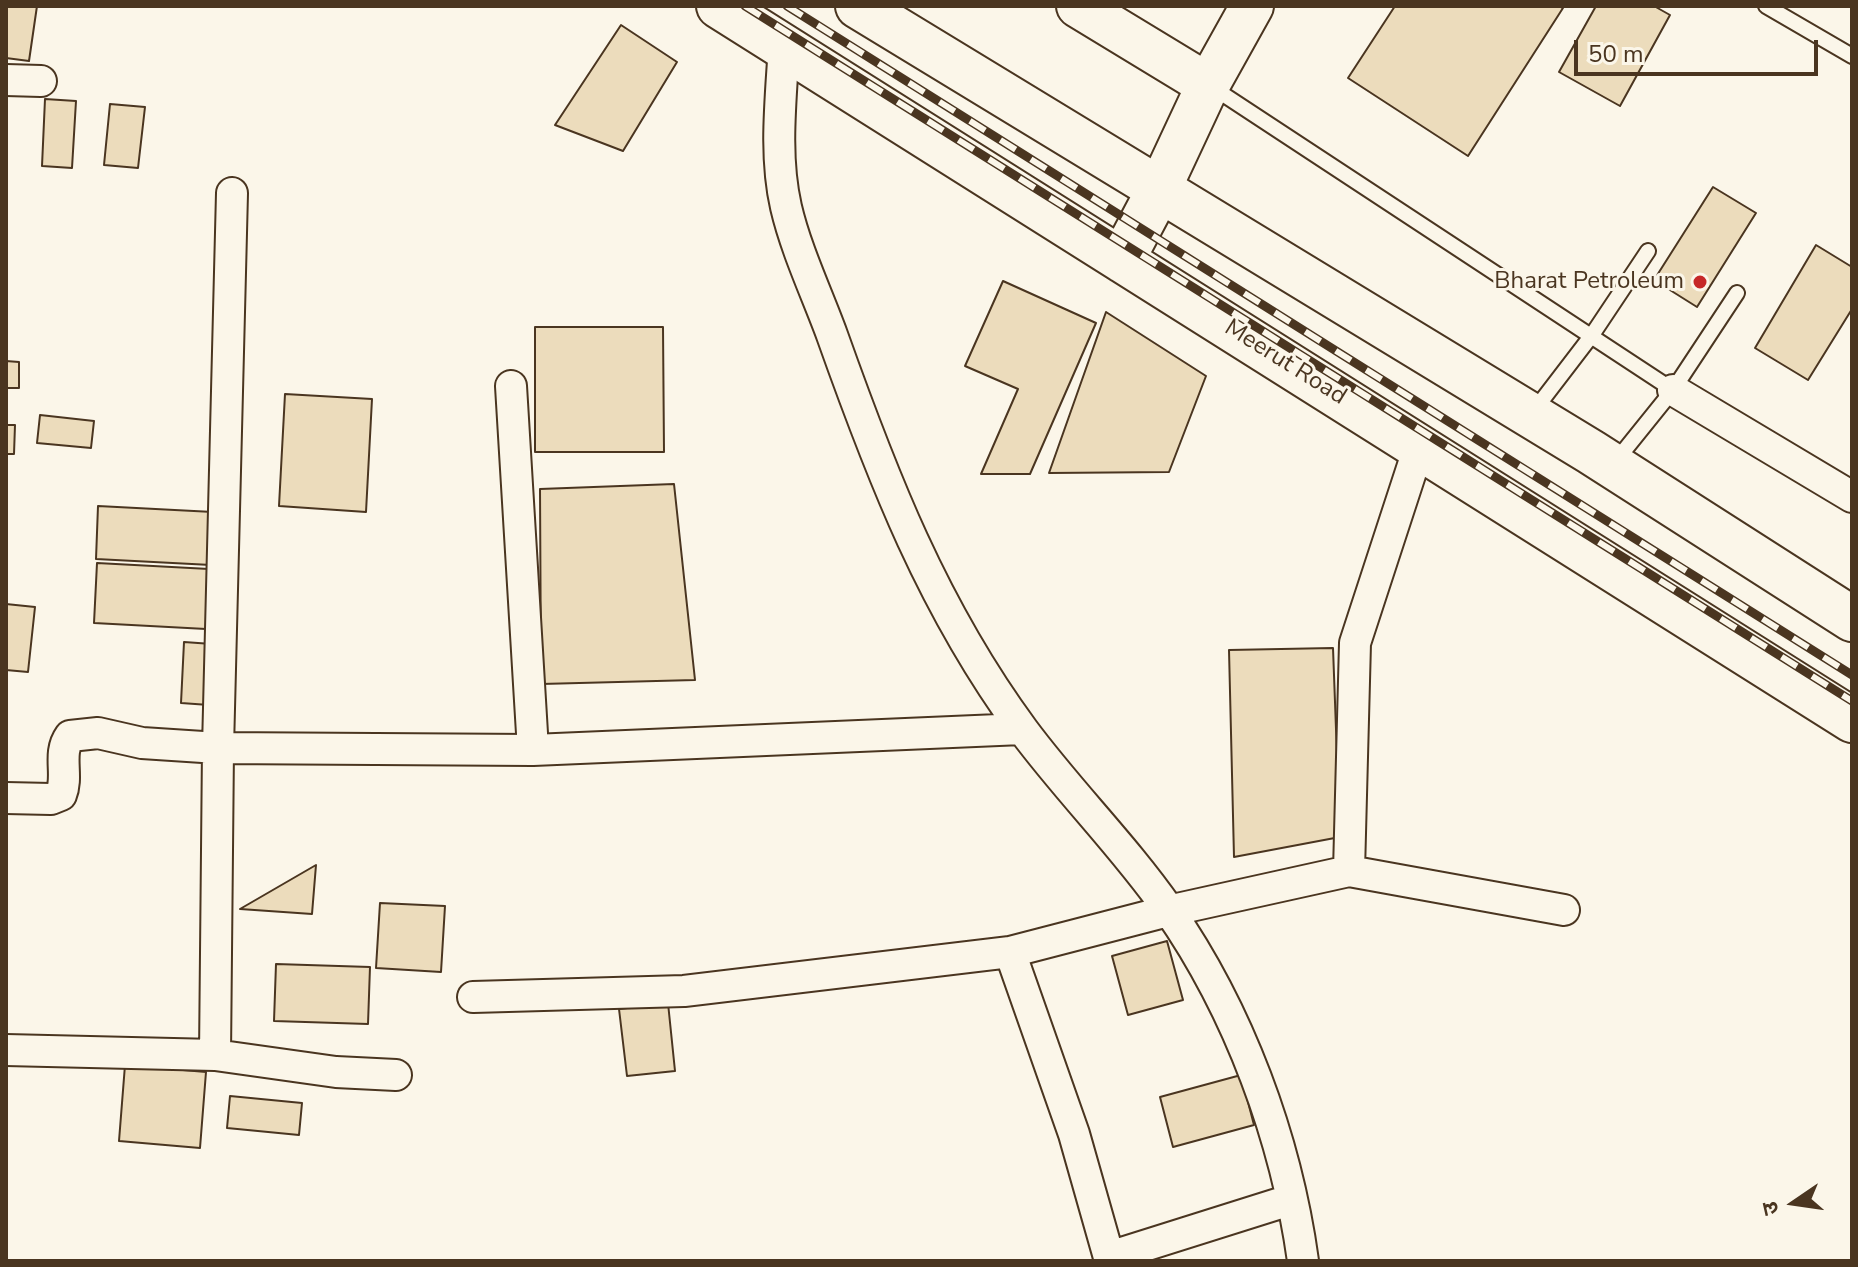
<!DOCTYPE html>
<meta charset="utf-8">
<style>
body{margin:0}
#map{position:relative;width:1858px;height:1267px;overflow:hidden;background:#fbf6e9;font-family:"Nunito Sans","Noto Sans Devanagari",sans-serif}
canvas{display:block}
.frame{position:absolute;inset:0;border:8px solid #4a3520;pointer-events:none}
.north{position:absolute;left:1754px;top:1163px;width:80px;height:80px;-webkit-text-stroke:6px #fbf6e9;paint-order:stroke;rotate:257deg;font-size:22px;font-weight:700;line-height:32px;text-align:center;color:#4a3520}
.north::after{content:'';display:block;margin:auto;width:28px;height:36px;background:#4a3520;clip-path:polygon(50% 0,100% 100%,50% 72%,0 100%)}
.scale{position:absolute;left:1574px;top:40px;width:244px;height:36px;box-sizing:border-box;border:4px solid #4a3520;border-top:0;padding-left:10px;font-size:24px;line-height:28px;white-space:nowrap;color:#4a3520;-webkit-text-stroke:6px #fbf6e9;paint-order:stroke}
</style>
<div id="map">
<canvas width="1858" height="1267"></canvas>
<div class="frame"></div>
<div class="north">उ</div>
<div class="scale">50 m</div>
</div>
<script>
const c = document.querySelector('canvas').getContext('2d');
c.lineJoin = 'round';
function paint(path, color) { c.fillStyle = color; c.fill(path, 'evenodd'); }
function stroke(path, color, width, dash) { c.strokeStyle = color; c.lineWidth = width; c.lineCap = dash ? 'butt' : 'round'; c.setLineDash(dash || []); c.stroke(path); }
function write(font, color, halo, rows, align = 'center') {
  c.font = font + ' "Nunito Sans",sans-serif'; c.lineWidth = 6; c.setLineDash([]); c.textBaseline = 'middle'; c.strokeStyle = halo; c.fillStyle = color; for (const [text, x, y, turn = 0] of rows) {
    c.save(); c.translate(x, y); c.rotate((+turn || 0) * Math.PI / 180); c.textAlign = isNaN(turn) ? turn : align; if (halo) c.strokeText(text, 0, 0); c.fillText(text, 0, 0); c.restore();
  }
}
const building = new Path2D(`
 M6,6h31l-8,55 -23,-3z
 M1395,6h164l4,2 -95,148 -120,-78z
 M1596,6h58l16,9 -50,91 -61,-34z
 M621,25l56,37 -54,89 -68,-26z
 M45,99l31,2 -4,67 -30,-2z
 M110,104l35,3 -7,61 -34,-3z
 M1713,187l43,26 -59,94 -43,-27z
 M1816,245l36,22v42l-44,71 -53,-32z
 M1003,281l93,42 -66,151h-49l37,-85 -53,-23z
 M1106,312l100,64 -37,96 -120,1z
 M535,327h128l1,125h-129z
 M6,361l13,1v26h-13z
 M285,394l87,5 -6,113 -87,-6z
 M40,415l54,6 -3,27 -54,-5z
 M6,425h9l-1,29h-8z
 M674,484l21,196 -154,4 -1,-195z
 M98,506l115,6 -2,53 -115,-6z
 M97,563l112,6 -3,60 -112,-6z
 M6,604l29,3 -7,65 -22,-2z
 M184,642l28,2 -3,61 -28,-2z
 M1333,648l7,189 -106,20 -5,-207z
 M316,865l-4,49 -72,-5z
 M380,903l65,3 -4,66 -65,-4z
 M1167,941l16,59 -55,15 -16,-59z
 M276,964l94,3 -2,57 -94,-3z
 M668,1003l7,68 -48,5 -8,-67z
 M125,1065l81,7 -6,76 -81,-7z
 M1241,1075l13,50 -81,22 -13,-50z
 M230,1096l72,7 -3,32 -72,-7z`);
paint(building, '#ecdcbc');
stroke(building, '#4a3520', 2);
const lane = new Path2D(`
 M1766,6l86,50
 M1212,87l461,303
 M1533,412l59,-77 56,-84
 M1615,462l58,-72 64,-97`);
const street = new Path2D(`
 M784,45c-3,53 -10,110 2,162 10,43 31,87 46,128 50,141 101,273 191,395 46,62 101,116 145,179 71,102 118,229 135,352
 M6,80l35,1
 M511,386l22,364
 M1673,390l179,107
 M6,798l45,1 10,-4c8,-20 -4,-41 9,-59l28,-3 44,10 76,5 315,2 489,-21
 M1349,871l6,-228 64,-196
 M1010,952l64,182 36,127
 M473,997l211,-6 326,-39 158,-41 181,-40 215,39
 M6,1050l209,5 121,17 60,3
 M215,1055l3,-307 14,-555
 M1109,1257l181,-57`);
const secondary = new Path2D(`
 M1078,6l130,79
 M1158,192l50,-107 44,-79`);
const primary = new Path2D(`
 M719,6l1133,714
 M858,6l733,446 261,167
 M1122,260l36,-68`);
stroke(lane, '#4a3520', 18);
stroke(street, '#4a3520', 34);
stroke(secondary, '#4a3520', 46);
stroke(primary, '#4a3520', 48);
stroke(lane, '#fbf6e9', 14);
stroke(street, '#fbf6e9', 30);
stroke(secondary, '#fbf6e9', 42);
stroke(primary, '#fbf6e9', 44);
const rail = new Path2D(`
 M745,6l1107,695
 M787,6l1065,669`);
stroke(rail, '#4a3520', 9);
stroke(rail, '#fbf6e9', 6, [18]);
for (const [x, y, r, color] of [
 [1700,282,8,"#c62828"]
]) { const dot = new Path2D(); dot.arc(x, y, r, 0, 2 * Math.PI); c.fillStyle = color; c.fill(dot); stroke(dot, '#fbf6e9', 3); }
write('24px', '#4a3520', '#fbf6e9', [
 ["Bharat Petroleum",1684,282]
], 'right');
write('24px', '#4a3520', '#fbf6e9', [
 ["Meerut Road",1285,363,32]
]);
</script>
